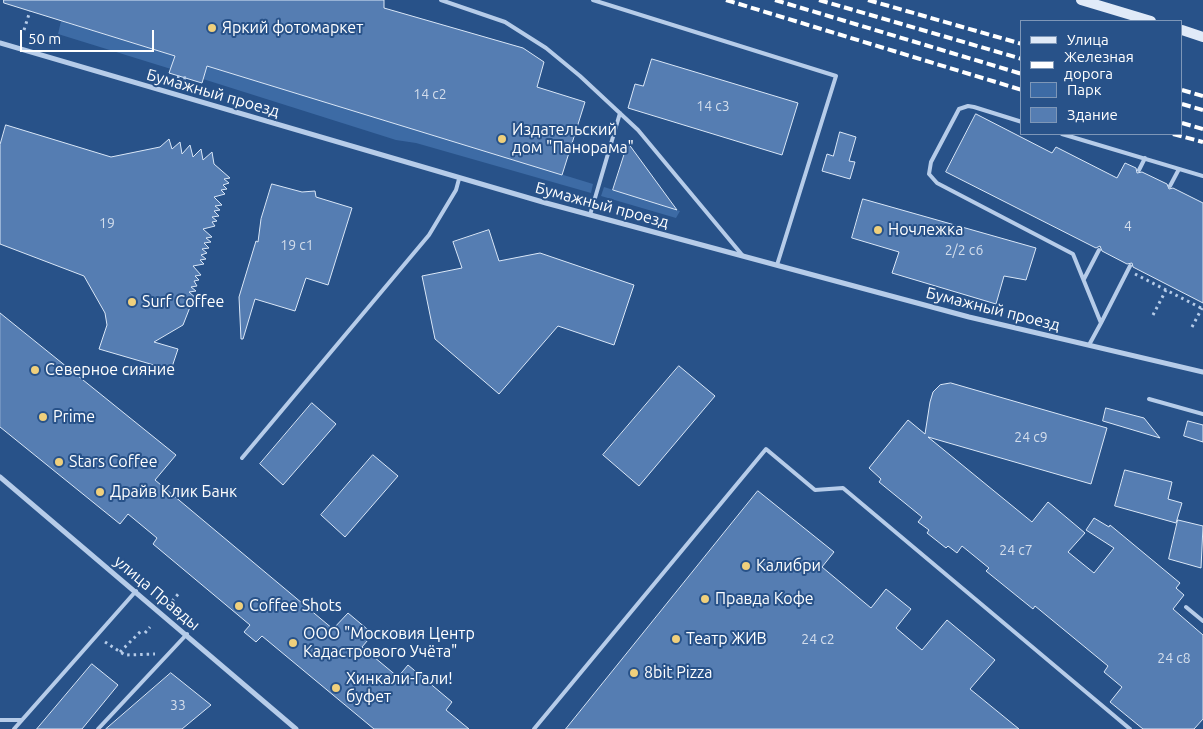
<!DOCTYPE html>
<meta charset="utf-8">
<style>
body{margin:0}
#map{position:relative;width:1203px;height:729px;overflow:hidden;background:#285289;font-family:Ubuntu,sans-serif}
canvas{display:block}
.legend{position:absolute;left:1020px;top:20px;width:162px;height:115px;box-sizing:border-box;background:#285289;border:1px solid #7e97b8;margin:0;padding:6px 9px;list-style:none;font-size:15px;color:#fff}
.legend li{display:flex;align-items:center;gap:10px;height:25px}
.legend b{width:25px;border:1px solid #7e97b8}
.scale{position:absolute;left:20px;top:30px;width:134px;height:22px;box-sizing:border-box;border:2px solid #fff;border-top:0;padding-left:6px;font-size:15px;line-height:18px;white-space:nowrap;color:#fff;-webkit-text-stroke:4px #285289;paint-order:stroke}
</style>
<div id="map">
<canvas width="1203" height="729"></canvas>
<ul class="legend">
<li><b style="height:6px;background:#e0eaf8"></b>Улица</li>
<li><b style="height:6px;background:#fff"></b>Железная дорога</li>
<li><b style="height:14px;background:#3d6ba5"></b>Парк</li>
<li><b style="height:14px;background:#557db2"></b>Здание</li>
</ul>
<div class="scale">50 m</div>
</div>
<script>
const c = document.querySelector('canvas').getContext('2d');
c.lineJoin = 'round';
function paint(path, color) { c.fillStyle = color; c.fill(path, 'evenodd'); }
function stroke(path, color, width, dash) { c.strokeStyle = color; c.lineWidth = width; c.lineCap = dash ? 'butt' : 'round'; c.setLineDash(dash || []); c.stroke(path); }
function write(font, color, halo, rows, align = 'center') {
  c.font = font + ' Ubuntu,sans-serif'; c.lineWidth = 4; c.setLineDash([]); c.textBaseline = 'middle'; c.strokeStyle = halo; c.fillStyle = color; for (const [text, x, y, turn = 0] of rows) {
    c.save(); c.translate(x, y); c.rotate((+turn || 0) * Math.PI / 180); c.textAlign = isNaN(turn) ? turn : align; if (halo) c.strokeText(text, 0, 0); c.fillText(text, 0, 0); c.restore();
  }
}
paint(new Path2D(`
 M61,21l114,35 -4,13 -113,-35z
 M207,66l386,118 -2,9 -175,-50 -20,-3 -193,-61z
 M604,187l66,21 10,3 -4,7 -75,-22z`), '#3d6ba5');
const building = new Path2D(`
 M4,0h380v8l139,40 21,14 -7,25 48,15 -23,73 -355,-109 -5,17 -33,-10 6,-17 -171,-53z
 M652,59l146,44 -16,52 -154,-47 7,-24 8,2z
 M976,114l76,39 4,-6 61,31 8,-15 11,5 1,5 5,-1 25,12 2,5 4,-1 30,15v100l-70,-36 -1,-4 -5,1 -25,-13 -2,-5 -4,2 -150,-76z
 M6,125l105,32 49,-10 9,-8 3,10 8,-7 2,12 8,-9 3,12 8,-8 2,11 9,-8 2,12 16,14 -6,1 5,4 -6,2 4,4 -6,1 4,4 -11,3 8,8 -7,1 5,4 -6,1 5,5 -7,1 5,4 -5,1 3,4 -12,3 9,8 -6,1 5,4 -7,1 5,5 -7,1 5,4 -6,2 5,4 -6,1 4,4 -11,2 8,9 -6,1 4,4 -5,1 3,5 -6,1 5,4 -7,1 8,7 -5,3 -9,23 -29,17 24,7 -7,21 -72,-21 8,-24 -2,-12 -21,-37 -84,-32v-99z
 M840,132l16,5 -7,24 6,1 -5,17 -28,-8 5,-17 6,2z
 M628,143l49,67 -64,-20z
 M272,184l30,8 13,-1 1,6 36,11 -24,77 -22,-7 -11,33 -40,-12 -12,40h-2l-2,-42 17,-56 2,1 3,-23z
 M863,199l173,49 -10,32 -22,-4 -8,28 -104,-31 7,-21 -47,-14z
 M489,230l10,31 41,-8 94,32 -20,60 -56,-19 -59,68 -64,-55 -13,-63 40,-8 -9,-26z
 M0,313l176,142 -21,25 178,149 15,-16 25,21 -11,13 36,30 10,-12 44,37 -6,8 23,19h-95l-112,-93 -6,6 -12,-10 6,-7 -97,-81 4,-6 -29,-24 -8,10 -120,-97z
 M679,366l36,30 -76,90 -36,-31z
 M951,383l156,45 -16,56 -163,-47 104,85 16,-20 37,31 -17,19 26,21 20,-25 -28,-18 8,-12 15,9 1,-2 70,58 -4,5 8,7 -11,14 30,26v84l-9,10h-51l-33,-27 12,-15 -18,-15 4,-6 -73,-60 -2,3 -47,-38 3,-3 -27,-22 -5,7 -9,-7 -2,2 -19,-15 2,-3 -11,-8 4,-5 -43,-35 2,-3 -12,-11 39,-48 17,14 5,-32 3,-10 7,-7z
 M312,403l24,21 -53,61 -23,-21z
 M1106,408l38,10 16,20 -57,-17z
 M1188,421l15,4v17l-19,-6z
 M373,455l25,21 -53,61 -24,-22z
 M1125,470l47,12 -4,17 14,4 -6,20 -61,-17z
 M758,491l76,61 -12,15 49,41 15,-19 25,20 -15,19 26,22 25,-30 48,40 -25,29 49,40h-453z
 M1178,520l25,6 -2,42 -32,-9z
 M92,664l26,21 -36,44h-45z
 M171,673l40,32 -29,24h-76z`);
paint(building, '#557db2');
stroke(building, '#dae7f7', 1);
stroke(new Path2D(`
 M24,30l6,-19
 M177,77l9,1
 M1135,274l68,35
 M1153,315l13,-25
 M1192,327l10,-19
 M172,601l8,-9
 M145,633l5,-6
 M105,642l20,13 30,-1
 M120,652l22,-22`), '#b6cce9', 3, [2.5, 4]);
stroke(new Path2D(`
 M441,0l64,22 41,26 34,28 58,54 105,126
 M593,0l243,76 -59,189
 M1022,122l-48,-15 -6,-1 -9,3 -28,53 -2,12 8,9 136,71 28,69 -12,22
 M1062,134l141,42
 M1139,170l6,-12
 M1170,186l9,-17
 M590,215l30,-102
 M1084,279l15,-29
 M1101,323l29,-57
 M1149,399l54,15
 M242,458l187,-223 27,-45 3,-11
 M1186,607l17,14
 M0,720h22
 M14,729l122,-138
 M98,729l89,-95
 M534,729l232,-280 49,41 28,-2 287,241`), '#b6cce9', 4);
stroke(new Path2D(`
 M0,43l546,160 423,114 234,55
 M0,477l296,252`), '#b6cce9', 5);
stroke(new Path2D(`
 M1081,0l70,21
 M1182,30l21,7`), '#e0eaf8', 10);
stroke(new Path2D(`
 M726,0l296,90
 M775,0l247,74
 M819,0l203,59
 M868,0l154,44
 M1182,90l21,6
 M1182,104l21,6
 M1182,123l21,6
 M1173,134l30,8`), '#fff', 4, [9, 4]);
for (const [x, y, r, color] of [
 [212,28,5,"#f0d07c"],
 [502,139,5,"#f0d07c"],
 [878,230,5,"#f0d07c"],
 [132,302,5,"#f0d07c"],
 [35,370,5,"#f0d07c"],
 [43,417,5,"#f0d07c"],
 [59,462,5,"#f0d07c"],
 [100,492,5,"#f0d07c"],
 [746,566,5,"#f0d07c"],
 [705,599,5,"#f0d07c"],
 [239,606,5,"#f0d07c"],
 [676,639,5,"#f0d07c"],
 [293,643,5,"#f0d07c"],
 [634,673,5,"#f0d07c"],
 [336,688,5,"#f0d07c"]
]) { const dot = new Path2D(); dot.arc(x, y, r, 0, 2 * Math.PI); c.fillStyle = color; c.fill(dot); stroke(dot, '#285289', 2); }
write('14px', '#d4deec', null, [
 ["14 с2",430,94],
 ["14 с3",713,106],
 ["19",107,223],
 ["4",1128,226],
 ["19 с1",297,245],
 ["2/2 с6",964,250],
 ["24 с9",1031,437],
 ["24 с7",1016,550],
 ["24 с2",818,639],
 ["24 с8",1174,658],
 ["33",178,705]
]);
write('16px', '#fff', '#285289', [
 ["Яркий фотомаркет",222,28],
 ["Издательский",512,130],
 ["дом \"Панорама\"",512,148],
 ["Ночлежка",888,230],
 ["Surf Coffee",142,302],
 ["Северное сияние",45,370],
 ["Prime",53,417],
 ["Stars Coffee",69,462],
 ["Драйв Клик Банк",110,492],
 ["Калибри",756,566],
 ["Правда Кофе",715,599],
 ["Coffee Shots",249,606],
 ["ООО \"Московия Центр",303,634],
 ["Кадастрового Учёта\"",303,652],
 ["Театр ЖИВ",686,639],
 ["8bit Pizza",644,673],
 ["Хинкали-Гали!",346,679],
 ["буфет",346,697]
], 'left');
write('16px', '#fff', '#285289', [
 ["Бумажный проезд",213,93,16],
 ["Бумажный проезд",602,205,15],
 ["Бумажный проезд",993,309,14],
 ["улица Правды",157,593,40]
]);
</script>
